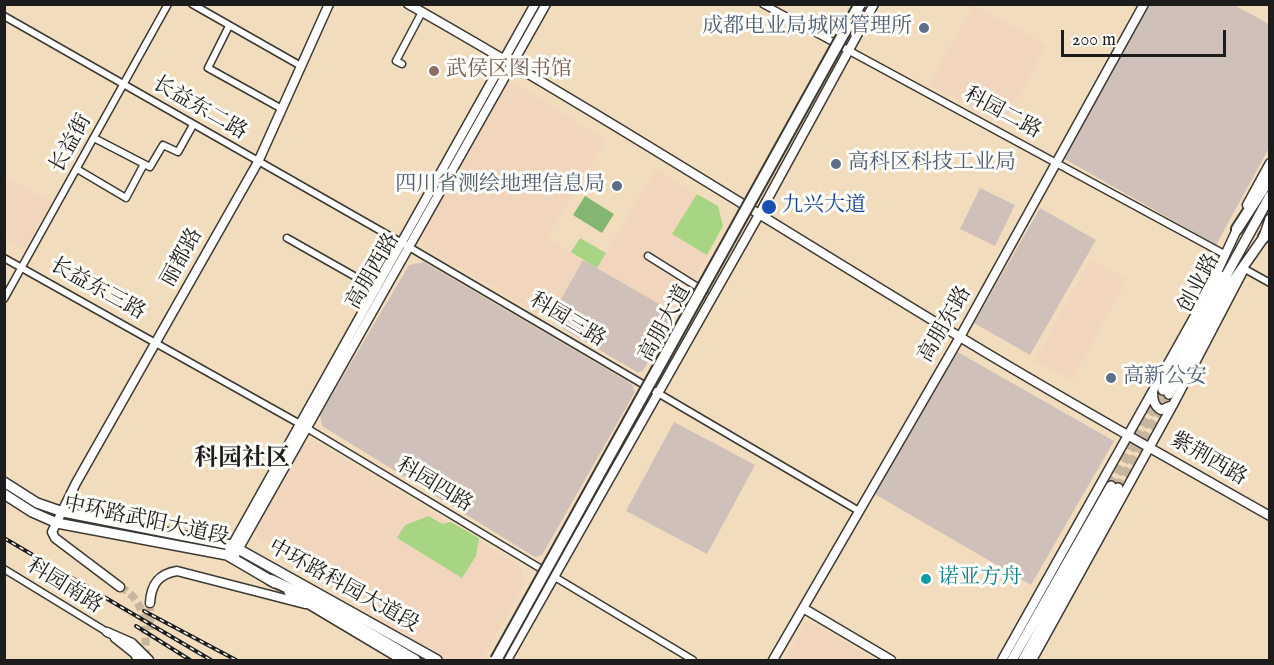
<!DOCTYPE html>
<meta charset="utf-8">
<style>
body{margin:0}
#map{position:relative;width:1274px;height:665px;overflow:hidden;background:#f1ddbd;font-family:"IM FELL English",serif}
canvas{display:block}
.frame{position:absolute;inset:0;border:6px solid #1c1c1c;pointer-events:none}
.scale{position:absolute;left:1061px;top:30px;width:165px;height:27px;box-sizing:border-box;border:3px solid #1c1c1c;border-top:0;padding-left:8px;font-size:18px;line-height:21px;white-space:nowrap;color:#1c1c1c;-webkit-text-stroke:4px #fdfcf7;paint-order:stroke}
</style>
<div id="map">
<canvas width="1274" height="665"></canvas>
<div class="frame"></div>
<div class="scale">200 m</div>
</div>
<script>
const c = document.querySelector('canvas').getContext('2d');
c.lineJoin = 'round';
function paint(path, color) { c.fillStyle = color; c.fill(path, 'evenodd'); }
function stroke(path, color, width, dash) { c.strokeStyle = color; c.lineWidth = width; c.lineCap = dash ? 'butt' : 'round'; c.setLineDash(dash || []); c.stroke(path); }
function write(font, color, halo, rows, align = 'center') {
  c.font = font + ' "IM FELL English","Noto Serif SC",serif'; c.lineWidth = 6; c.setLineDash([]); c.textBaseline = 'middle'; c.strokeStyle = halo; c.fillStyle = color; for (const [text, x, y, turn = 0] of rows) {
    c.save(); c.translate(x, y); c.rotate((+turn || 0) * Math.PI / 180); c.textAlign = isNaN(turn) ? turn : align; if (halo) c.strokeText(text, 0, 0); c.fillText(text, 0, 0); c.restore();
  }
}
paint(new Path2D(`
 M973,5l74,40 -44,80 -74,-40z
 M515,83l91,57 -59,98 36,22 -23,40 8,5 -11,20 -133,-78 -3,-12 87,-151z
 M656,169l41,25 -25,40 35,21 -32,58 -78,-45z
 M4,176l48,26 -27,48 -20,-12z
 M1090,259l37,20 -55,101 -37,-19z
 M314,441l205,124 6,18 -43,77h-35l-167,-100 3,-6 -23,-14 -5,-12 49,-84z
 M808,621l68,39h-92z`), '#f2d5bd');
paint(new Path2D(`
 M1149,5h85l35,19v124l-53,97 -153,-87z
 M980,188l35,17 -20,41 -35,-17z
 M1040,208l56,32 -66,115 -56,-32z
 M583,260l92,53 -32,58 -6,1 -80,-47 11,-20 -8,-4z
 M424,262l208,122 3,8 -93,163 -7,2 -213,-131 -2,-11 89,-150z
 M956,351l158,90 -83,144 -158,-92z
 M674,422l81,43 -48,89 -81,-43z`), '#cfc1ba');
paint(new Path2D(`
 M697,194l21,12 5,20 -16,29 -35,-21z
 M580,238l26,15 -9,15 -26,-16z
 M429,516l13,8 9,-2 28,16 -3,18 -14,22 -65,-40 8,-13z`), '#a7d583');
paint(new Path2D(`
 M585,196l29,18 -12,19 -29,-18z`), '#85b671');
stroke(new Path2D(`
 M120,587c29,15 25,44 26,73
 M150,603v27`), '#c6b69d', 8, [8, 4]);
stroke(new Path2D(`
 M1111,486l52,-96
 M1118,488l51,-94`), '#c6b69d', 9, [9, 4.5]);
const street = new Path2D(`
 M192,4l109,62
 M763,4l461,250
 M4,16l405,231 450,264
 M229,26l-21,42 74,41
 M402,64l-6,-3 26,-49
 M94,138l56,29 13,-22 15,7 15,-27
 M77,169l49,29 18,-34
 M287,238l90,51
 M648,256l56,35
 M4,258l296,166 393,236
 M1243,268l27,15
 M4,299l164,-295
 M4,569l103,63`);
const secondary = new Path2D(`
 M408,4c187,106 368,222 552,333 102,62 206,120 310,179
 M1247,205l23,-42
 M1153,392c0,8 1,14 8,18l9,-4
 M229,551l306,-547
 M235,555l311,-551
 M120,587l-65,-49 -3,-6 24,-49 182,-321 71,-158
 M150,603c1,-18 8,-29 27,-32l128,33
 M803,608l88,52
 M107,632l25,11 17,17
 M115,638l20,16 3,6
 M507,660l253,-447 114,-209
 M773,660l187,-323 184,-333
 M1002,660l204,-364 33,-71
 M1032,660l143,-259 67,-128`);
const primary = new Path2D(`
 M1206,296l14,-20
 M1163,390l107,-194
 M1169,394l60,-107 35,-50 6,-18
 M4,482l33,21 26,9 168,33 206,115
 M4,494l28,18 25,11 170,32 48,28
 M289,592l114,68
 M1012,660l99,-174
 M1023,660l95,-172`);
const highway = new Path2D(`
 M1237,229l33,-51
 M1264,237l6,-9
 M271,580l37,17 107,63`);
stroke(street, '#3c3934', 9);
stroke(secondary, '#3c3934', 11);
stroke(primary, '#3c3934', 12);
stroke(highway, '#3c3934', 14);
stroke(street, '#fff', 6);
stroke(secondary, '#fff', 8);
stroke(primary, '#fff', 9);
stroke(highway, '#fff', 10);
const rail = new Path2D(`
 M4,538l207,122
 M144,611l92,49
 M136,626l54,34`);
stroke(rail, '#1c1c1c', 4);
stroke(rail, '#fdfcf7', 1.5, [4.5]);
const highwayBridge = new Path2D(`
 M496,660l364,-656`);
stroke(highwayBridge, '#3c3934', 14, []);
stroke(highwayBridge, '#fff', 10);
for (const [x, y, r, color] of [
 [924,28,6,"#5c6f8a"],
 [434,71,6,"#8d6e63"],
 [836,164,6,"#5c6f8a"],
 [617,186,6,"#5c6f8a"],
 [769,207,8,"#1a4fb4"],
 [1111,378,6,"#5c6f8a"],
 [926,579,6,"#0f9aa8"]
]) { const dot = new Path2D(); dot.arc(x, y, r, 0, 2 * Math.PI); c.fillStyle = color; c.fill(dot); stroke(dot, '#fdfcf7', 2); }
write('21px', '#4e5e75', '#fdfcf7', [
 ["成都电业局城网管理所",912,28],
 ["高科区科技工业局",848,164,"left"],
 ["四川省测绘地理信息局",605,186],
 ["高新公安",1123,378,"left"]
], 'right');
write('21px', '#785e54', '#fdfcf7', [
 ["武侯区图书馆",446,71]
], 'left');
write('21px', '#1c1c1c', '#fdfcf7', [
 ["长益东二路",199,109,30],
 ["科园二路",1002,114,28],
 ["长益街",72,144,-61],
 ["丽都路",183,258,-61],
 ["高朋西路",374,272,-60],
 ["创业路",1200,284,-62],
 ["长益东三路",97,290,29],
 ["科园三路",567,321,31],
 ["高朋大道",666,324,-61],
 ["高朋东路",946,325,-60],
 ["紫荆西路",1208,460,30],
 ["科园四路",434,486,31],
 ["中环路武阳大道段",146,522,12],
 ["科园南路",64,587,32],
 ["中环路科园大道段",343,587,29]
]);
write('21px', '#164399', '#fdfcf7', [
 ["九兴大道",782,207]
], 'left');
write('21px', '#0d838f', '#fdfcf7', [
 ["诺亚方舟",938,579]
], 'left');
write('bold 24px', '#1c1c1c', '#fdfcf7', [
 ["科园社区",242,460]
]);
</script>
